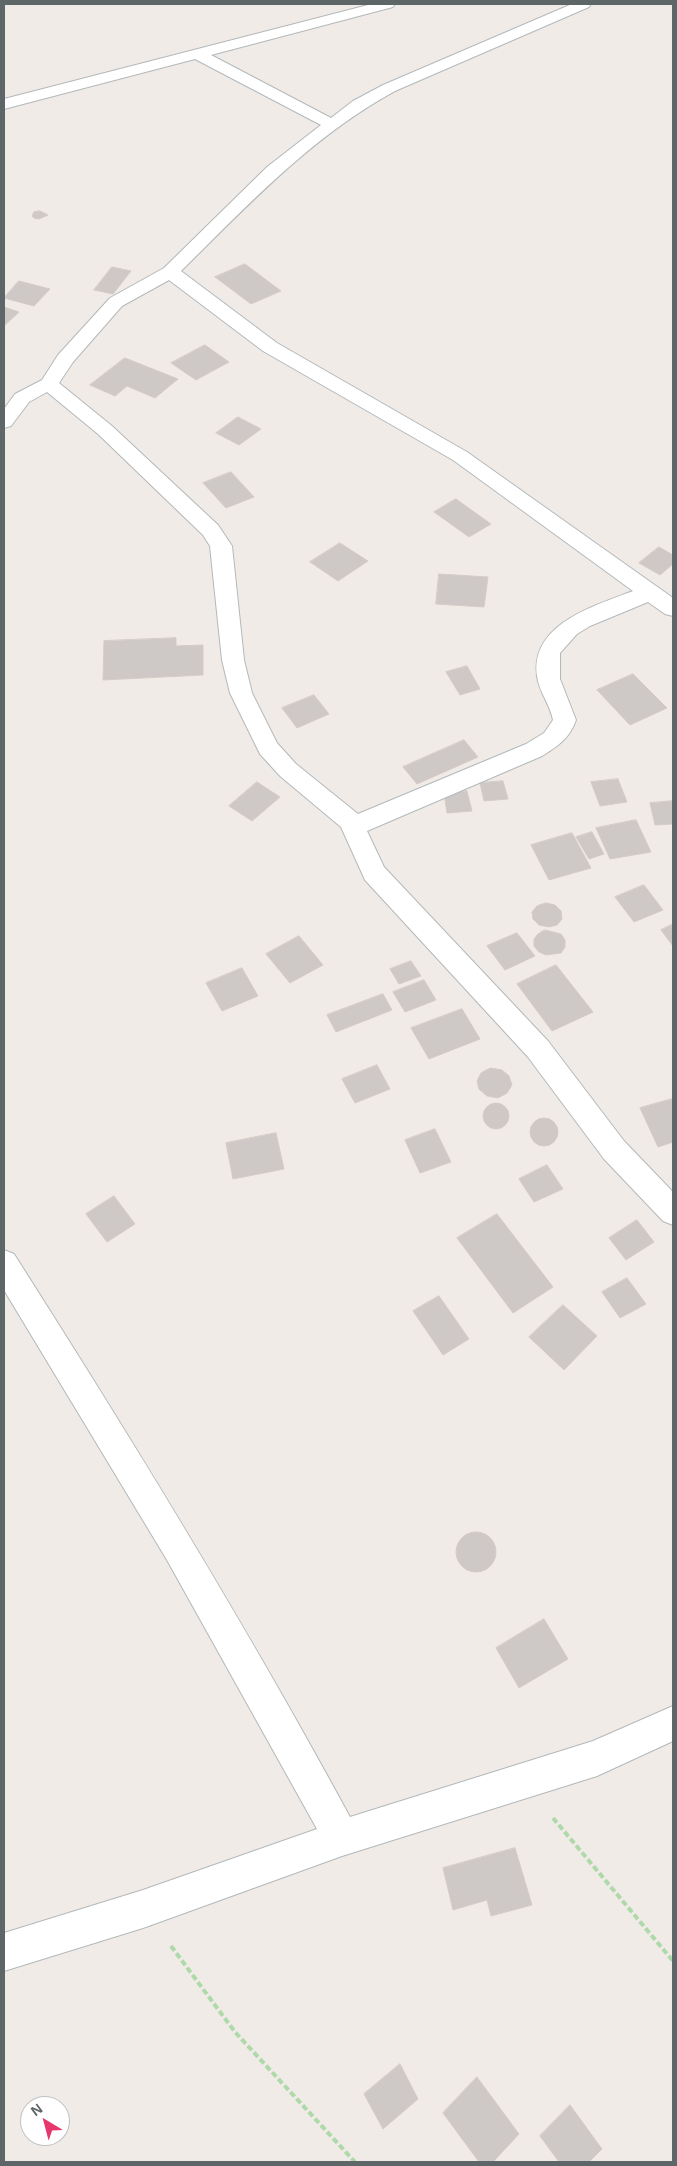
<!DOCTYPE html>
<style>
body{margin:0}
#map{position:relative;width:677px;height:2166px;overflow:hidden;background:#f1ebe8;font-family:Helvetica,sans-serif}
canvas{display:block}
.frame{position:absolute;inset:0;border:5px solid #5f6668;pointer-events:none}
.north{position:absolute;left:20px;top:2096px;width:50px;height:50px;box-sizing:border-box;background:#fff;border:1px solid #bfc2c3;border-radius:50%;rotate:323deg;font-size:14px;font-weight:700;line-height:20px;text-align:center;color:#5f6668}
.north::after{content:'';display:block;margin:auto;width:18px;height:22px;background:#e6386d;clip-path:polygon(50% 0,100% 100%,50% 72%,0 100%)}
</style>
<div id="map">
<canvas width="677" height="2166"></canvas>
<div class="frame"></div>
<div class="north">N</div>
</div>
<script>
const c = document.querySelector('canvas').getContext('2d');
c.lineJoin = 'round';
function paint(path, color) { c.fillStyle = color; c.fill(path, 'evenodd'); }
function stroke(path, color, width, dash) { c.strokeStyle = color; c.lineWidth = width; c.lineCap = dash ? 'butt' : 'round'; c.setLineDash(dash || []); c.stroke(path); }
const building = new Path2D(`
 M40,211l8,4 -9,4 -5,-1 -2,-2 2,-4z
 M245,264l36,27 -30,13 -36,-27z
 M112,267l19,4 -18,23 -19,-4z
 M19,281l31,8 -16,17 -30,-8z
 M4,307l15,5 -15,14z
 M205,345l24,17 -33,18 -25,-17z
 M125,358l53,21 -23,19 -28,-12 -12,10 -25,-11z
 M238,417l23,12 -22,16 -23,-12z
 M231,472l23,25 -28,11 -23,-25z
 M456,499l35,25 -22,13 -35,-25z
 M340,543l28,18 -30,20 -28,-19z
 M659,547l14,8v9l-13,11 -21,-12z
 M439,574l49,3 -4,30 -48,-3z
 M176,638v8l27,-1v30l-100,5 1,-39z
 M467,666l13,23 -20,6 -14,-23z
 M633,674l34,34 -37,17 -33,-35z
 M314,695l15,19 -32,14 -15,-20z
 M464,740l14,17 -61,27 -14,-17z
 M618,779l9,23 -27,4 -9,-24z
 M503,781l5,18 -24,2 -4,-18z
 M257,782l23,15 -28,24 -23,-15z
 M467,791l5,20 -25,2 -3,-20z
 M673,801v23l-18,1 -5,-22z
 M636,820l15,32 -41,7 -14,-31z
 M592,832l12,22 -15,5 -13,-22z
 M572,833l19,35 -42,12 -18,-35z
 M644,885l19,25 -29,12 -19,-25z
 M546,903l9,2 6,6 1,8 -5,6 -8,2 -10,-2 -6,-6 -1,-7 5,-6z
 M673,924v22l-12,-16z
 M545,930l16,4 4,6v7l-4,6 -15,2 -7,-3 -5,-6v-7l4,-5z
 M517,933l18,23 -30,14 -18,-24z
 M299,936l24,29 -33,18 -24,-29z
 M411,961l10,15 -22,8 -9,-15z
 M556,965l37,47 -41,19 -35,-47z
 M242,968l16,28 -36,15 -16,-28z
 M424,980l12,20 -31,12 -12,-20z
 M383,994l9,16 -56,22 -9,-17z
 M462,1009l18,30 -51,20 -18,-31z
 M377,1065l13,24 -35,14 -13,-24z
 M491,1068l11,2 7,6 3,9 -5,8 -9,5 -11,-2 -8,-7 -2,-8 4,-8z
 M672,1099l1,43 -15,5 -18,-39z
 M483 1116a13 13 0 1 1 26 0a13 13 0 1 1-26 0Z
 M530 1132a14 14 0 1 1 28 0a14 14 0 1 1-28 0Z
 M435,1129l16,33 -31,11 -15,-33z
 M276,1133l8,36 -51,10 -7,-36z
 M547,1165l16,24 -29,13 -15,-23z
 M114,1196l21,28 -28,18 -21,-28z
 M497,1214l56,73 -40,26 -56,-75z
 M637,1220l17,22 -28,18 -17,-22z
 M627,1278l19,26 -26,14 -18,-26z
 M439,1296l30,43 -26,16 -30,-44z
 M563,1305l34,31 -33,34 -35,-33z
 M456 1552a20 20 0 1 1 40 0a20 20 0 1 1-40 0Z
 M544,1619l24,40 -49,29 -23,-40z
 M515,1848l17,57 -41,11 -4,-16 -34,10 -10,-42z
 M400,2064l18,35 -35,30 -19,-35z
 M477,2077l42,57 -26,28h-14l-36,-49z
 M570,2105l32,44 -13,13h-30l-19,-26z`);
paint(building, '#cec8c7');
stroke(building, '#d5cbc6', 1);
const minor = new Path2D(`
 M372,4h23l-2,3 -182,48 120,63 22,-17 30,-16 189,-81h19l-2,3 -194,84c-83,45 -148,115 -214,180l96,72 190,109 206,146v18l-8,-2 -17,-12 -58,24 -13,8 -17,19v26l16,41c-6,18 -18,26 -34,36l-175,75 17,36 164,174 76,100 49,51v33l-10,-4 -59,-62 -76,-102 -163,-177 -24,-53 -61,-51 -20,-22 -30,-61 -8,-33 -12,-114 -7,-11 -105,-101 -51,-42 -18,10 -18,24 -7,2v-19l11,-15 27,-14 16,-25 52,-57 54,-30 103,-101 54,-42 -126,-66 -191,50v-10zM169,280l94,71 190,109 180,131c-39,15 -103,33 -96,85 2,16 13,28 16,44l-9,13 -18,11 -168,70 -62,-50 -19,-21 -25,-50 -8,-33 -12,-114 -14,-21 -106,-99 -53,-43 14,-21 49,-56z
 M4,1250l10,4c118,185 232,371 336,563l243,-76 80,-35v35l-76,35 -255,80 -199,72 -139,43v-38l139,-43 174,-61 -150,-269 -163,-270z`);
stroke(minor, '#b3b8ba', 2);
stroke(new Path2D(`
 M553,1818l120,143
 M171,1946l64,86 120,130`), '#aed9a9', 4, [6, 3]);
paint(minor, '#fff');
</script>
